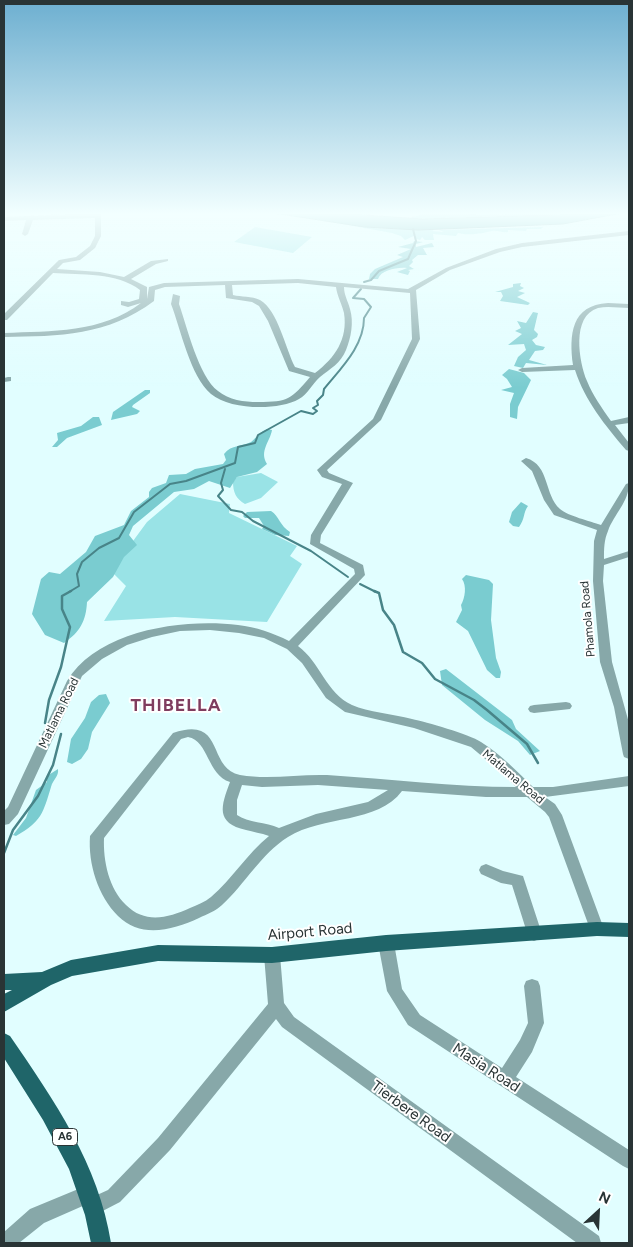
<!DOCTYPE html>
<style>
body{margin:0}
#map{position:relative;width:633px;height:1247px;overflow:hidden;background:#e1feff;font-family:Figtree,sans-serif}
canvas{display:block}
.frame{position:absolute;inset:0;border:5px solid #293435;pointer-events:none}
.north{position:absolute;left:573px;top:1187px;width:50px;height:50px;-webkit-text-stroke:4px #fff;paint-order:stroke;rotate:25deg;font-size:14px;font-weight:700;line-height:20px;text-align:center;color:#293435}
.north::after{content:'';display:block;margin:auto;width:18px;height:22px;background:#293435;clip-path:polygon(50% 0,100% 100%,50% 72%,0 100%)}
</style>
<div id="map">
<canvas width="633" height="1247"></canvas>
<div class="frame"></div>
<div class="north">N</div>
</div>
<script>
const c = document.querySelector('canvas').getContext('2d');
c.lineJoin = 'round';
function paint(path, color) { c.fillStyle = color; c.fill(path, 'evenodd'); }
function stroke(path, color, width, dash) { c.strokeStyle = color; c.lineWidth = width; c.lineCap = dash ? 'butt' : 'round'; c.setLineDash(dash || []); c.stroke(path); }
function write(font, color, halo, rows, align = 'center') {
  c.font = font + ' Figtree,sans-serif'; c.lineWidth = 4; c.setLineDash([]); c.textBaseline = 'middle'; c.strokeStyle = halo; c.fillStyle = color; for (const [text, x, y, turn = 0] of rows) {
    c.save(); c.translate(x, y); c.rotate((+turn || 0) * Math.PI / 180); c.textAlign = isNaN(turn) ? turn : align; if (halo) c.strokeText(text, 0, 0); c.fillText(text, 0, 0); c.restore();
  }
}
paint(new Path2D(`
 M331,222l42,6 61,2 -2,1 12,1 -5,-2 104,-3 -2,2h-14l-1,2 -18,-1v2c-5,1 -11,-2 -16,-1 -9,2 -23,5 -34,2l-2,3 -23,-2 1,6h-9l-3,-3 -2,3 -6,-2 2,-3 -11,5 -4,-4 -9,-3z
 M255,227l57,10 -19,16 -59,-11z
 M261,473l17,9 -17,16 -16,6c-9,-5 -12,-12 -12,-22l4,-5z
 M180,494l50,10 -1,9 68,33 -7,10 12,8 -35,58 -92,-5 -71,4 22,-35 -15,-15 36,-49z`), '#99e3e6');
paint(new Path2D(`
 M426,213l76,2 9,-2h35l1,2 -141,4z
 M414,241l9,1 -7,2v3l16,-4 2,4 -11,1 4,7h-9l-6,5 1,2 -4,4 5,3 -6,1 2,1 -2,4 -11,-3 10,-4c-10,-1 -26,2 -29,11h-9l1,-5 5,-5 28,-12 -6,-2 14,-6 -13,-2 15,-4z
 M521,283l-1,3 4,2 -6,3 7,2 -8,4 13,6 -2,2 -28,-4 3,-5 -2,-4h-6l18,-5v-3z
 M533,312l5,1 -4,17 4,4 -1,3 -5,3 4,5 9,2 -2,3 -8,1 -6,9 18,5 -21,-2 -3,5 -9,-2 4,-9 8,-7 -2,-6 -16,1 14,-11 -7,-3 6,-3 -4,-7 9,2z
 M509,369l15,4 7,7 -13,27 -1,12 -7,-2v-13l4,-11 -13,-3 11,-3 -5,-8 -5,-4z
 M145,390h5v3l-17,12 -1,2 8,4 -3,3 -26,6 2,-8z
 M93,417h6l3,8 -35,13 -10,9h-5l6,-7 -1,-7 24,-7z
 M267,429l5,1c-2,12 -13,21 -5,34l-10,8 -20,5 -7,11 -21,-7 -15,8 -20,3 -41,34 -4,9 8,10 -13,12 -11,20 -26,25c-1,19 -7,30 -23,41l-19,-8 -13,-21 9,-35 8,-7 11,2 26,-22 9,-16 29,-11 7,-14 18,-14v-5l3,-4 14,-5 3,-8 17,-1 9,-5 28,-5 3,-4 -2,-6c8,-10 18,-7 27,-12 6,-5 9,-10 16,-13z
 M521,502l7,4c-5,7 -3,13 -9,21l-6,-1 -4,-4 3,-10z
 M271,511c8,5 9,15 19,21l-1,4 -14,-1 -13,-6 2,-3 -5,-8h-14l-2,-2 4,-4z
 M466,575l23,5 4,4 -2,36 5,38 5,14 -1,6h-4l-9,-8 -19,-39 -12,-9 6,-12 -1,-5c4,-7 6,-19 1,-26z
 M446,669l66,51 4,9 24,22 -10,4 -12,-14 -33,-21 -43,-35 -2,-14z
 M106,694l4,9 -18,29 -4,17 -7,10 -9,5 -5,-2 4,-23 14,-21 6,-16 8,-7z
 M58,769c1,8 -5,10 -7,18 -8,26 -9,34 -35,49l-3,-1 13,-17 10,-28 11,-8v-6z`), '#7accd0');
const water = new Path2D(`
 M274,213h61l87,6 200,-6 -59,11 -145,6 -53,-3z`);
paint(water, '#55a7ab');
stroke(water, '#488488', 1);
stroke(new Path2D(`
 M364,282l7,-2 8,-9 29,-12 8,-18 -3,-12
 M225,469l-4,14 2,7 -5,6 13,14 11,2 11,9 58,30 37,26
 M360,584l16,8
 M69,592l10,-6 -2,-12 5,-12 17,-14 20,-10 15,-26 36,-28 16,-3 49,-18 3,-16 17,-4 3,-8 43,-24 12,3 4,-3 -4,-3 5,-3 -1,-4 6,-6 1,-6c17,-21 40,-43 40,-71l7,-11 -7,-8 -11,-1 8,-9`), '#488488', 2);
stroke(new Path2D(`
 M374,591l5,2 4,17 11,15 9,27 19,11 13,16 39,21 13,10 40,34 11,19
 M45,723l4,-23 12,-33 9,-40 -8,-18v-13l9,-5
 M4,853l9,-23 25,-34 15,-31 8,-31`), '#488488', 2.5);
paint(new Path2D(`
 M95,213h6v23l-6,12 -15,12 -17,3 -6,6 43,3 24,5 27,-16 17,-2v2l-12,3 -25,15 16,8v12l2,-12 15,-4 134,-4 110,10 38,-21 50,-19 26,-6 107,-12v4l-107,12 -22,5 -50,18 -34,20 4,49 -39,81 -54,50 2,3 24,10 -32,52 -1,8 43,22 2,10 -67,71c22,16 28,47 54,59 16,7 41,9 60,14 14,3 57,15 69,23 19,12 36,29 52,45h20l76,-11v10l-84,11 10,7 7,11 42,114 -2,5 -5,2 -5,-2 -2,-5 -41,-112 -4,-5 -18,-15h-41l-84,-6c-24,33 -79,24 -114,46 -27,17 -43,47 -66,68 -6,6 -15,9 -23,13 -26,12 -58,21 -81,-2 -20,-20 -30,-52 -28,-80l83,-103c53,-18 33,35 67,42 29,5 59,-1 87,0 63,4 126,12 189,12l-14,-14 -31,-26 -57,-19 -69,-16 -19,-14 -24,-35 -15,-14 -23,-11 -25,-5 -29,-3 -30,1 -28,6 -25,8 -25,14 -20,17 -64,138 -9,10 -5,1v-14l4,-4 59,-126c30,-51 117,-63 171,-56 18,2 35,8 51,16l66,-67 -1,-5 -44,-25 1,-9 31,-51 -20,-7 -5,-7 56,-51 39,-80 -2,-46 -66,-6c0,8 4,14 6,22 4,13 1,29 -4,41 -5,13 -16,19 -26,27 -8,7 -12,17 -21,22 -21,12 -69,11 -88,-5 -21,-18 -30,-64 -40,-90l2,-10 7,2 -1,8c8,23 20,73 39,87 11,9 26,11 40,11 31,0 33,-3 52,-25l-21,-6 -21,-50 -9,-15 -7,-4 -26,-4 -1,-13 -60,2 -10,3 -1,11c-47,35 -94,35 -150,36v-4c47,-2 98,0 137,-30l-13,4 -7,-2v-4l8,1 10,-3 1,-9c-23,-18 -59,-15 -87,-17l-46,47h-3v-6l55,-54 17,-3 14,-11 5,-10v-18l-62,2 -5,14 -3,2 -3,-2 4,-14 -22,1v-4zM298,283l38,4c1,9 6,17 8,26 4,26 -9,45 -29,60l-20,-6c-9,-17 -17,-57 -35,-67 -8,-4 -19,-3 -27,-5l-1,-10zM188,737c21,4 19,38 42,45 -9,24 -15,41 16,48 7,2 15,3 23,6 -22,18 -37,43 -58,61 -6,5 -14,8 -21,11 -22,10 -45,16 -64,-3 -17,-16 -23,-44 -22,-67l77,-99zM242,785l20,2 56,-2 70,5 -20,12 -52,12 -37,14c-13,-6 -31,-5 -42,-13v-15z
 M608,303l21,1v4c-10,0 -21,-2 -31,0 -27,8 -19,54 -11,73 6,15 15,27 24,40l18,-4v6l-14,2 14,18v8l-3,-1c-21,-25 -41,-49 -51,-80l-53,2 -4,-2 4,-2 51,-3c-4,-30 -2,-60 35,-62z
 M8,377h3v4l-7,1v-4z
 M526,458c24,7 18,37 34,51 8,7 30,12 41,16l25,-41 3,-1c0,19 -15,31 -21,48 -4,9 -4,18 -4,28l25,-8v6l-25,8 -1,16 9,81 17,61v36l-5,-2 -1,-3 -9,-47 -14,-45 -7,-81 1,-40 3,-11 -43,-15 -10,-15 -12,-29 -11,-10z
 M566,702l4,1 2,3 -2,3 -36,4 -4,-1 -2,-3 2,-3 4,-1z
 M486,864l17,7 20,5 19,58 -3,5 -5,2 -5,-2 -17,-54 -11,-2 -20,-9 -2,-4 2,-4z
 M386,936l5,2 3,5 8,46 18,26 82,53 18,-28 8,-17 -4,-37 2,-5 6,-2 6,2 2,5 4,37 -12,29 -16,25 113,73v19l-6,-3 -215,-141 -21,-34 -9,-48 3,-5z
 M272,948l5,2 3,5 4,48 10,14 305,219 2,7h-24l-295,-216 -6,-8 -106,131 -50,52 -27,14 -6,-3 -3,-6 1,-2 -41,18 -25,20h-15v-11l26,-23 58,-24 6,3 3,7 11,-5 50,-52 110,-134 -4,-49 3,-5z`), '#87a8a9');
paint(new Path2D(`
 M597,922l32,1v14l-32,-1 -211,15 -114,12 -114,-2 -86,15 -21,9 -47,27v-18l8,-4h-8v-16l38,-2 29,-12 87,-15 114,2 114,-12z
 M4,1033l6,3c44,64 89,129 101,207h-20l-6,-28 -16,-46 -26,-49 -39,-62z`), '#1f6569');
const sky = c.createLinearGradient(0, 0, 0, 388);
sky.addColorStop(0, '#6dafd0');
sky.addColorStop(0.55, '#f2ffff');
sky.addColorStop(1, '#f2ffff00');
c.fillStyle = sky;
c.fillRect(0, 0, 633, 388);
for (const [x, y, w] of [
 [65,1137,25]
]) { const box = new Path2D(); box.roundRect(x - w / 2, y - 8.5, w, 17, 4); c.fillStyle = '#fff'; c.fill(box); stroke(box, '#293435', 1); }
write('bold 11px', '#293435', null, [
 ["A6",65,1137]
]);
write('12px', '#293435', '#fff', [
 ["Phamola Road",588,619,-95],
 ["Matlama Road",59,713,-64],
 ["Matlama Road",513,777,40]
]);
write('15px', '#293435', '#fff', [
 ["Airport Road",310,932,-5],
 ["Masia Road",486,1068,33],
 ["Tierbere Road",411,1112,36]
]);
c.letterSpacing = '1px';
write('bold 18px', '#7f3d5f', '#fff', [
 ["THIBELLA",176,706]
]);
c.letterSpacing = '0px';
</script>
